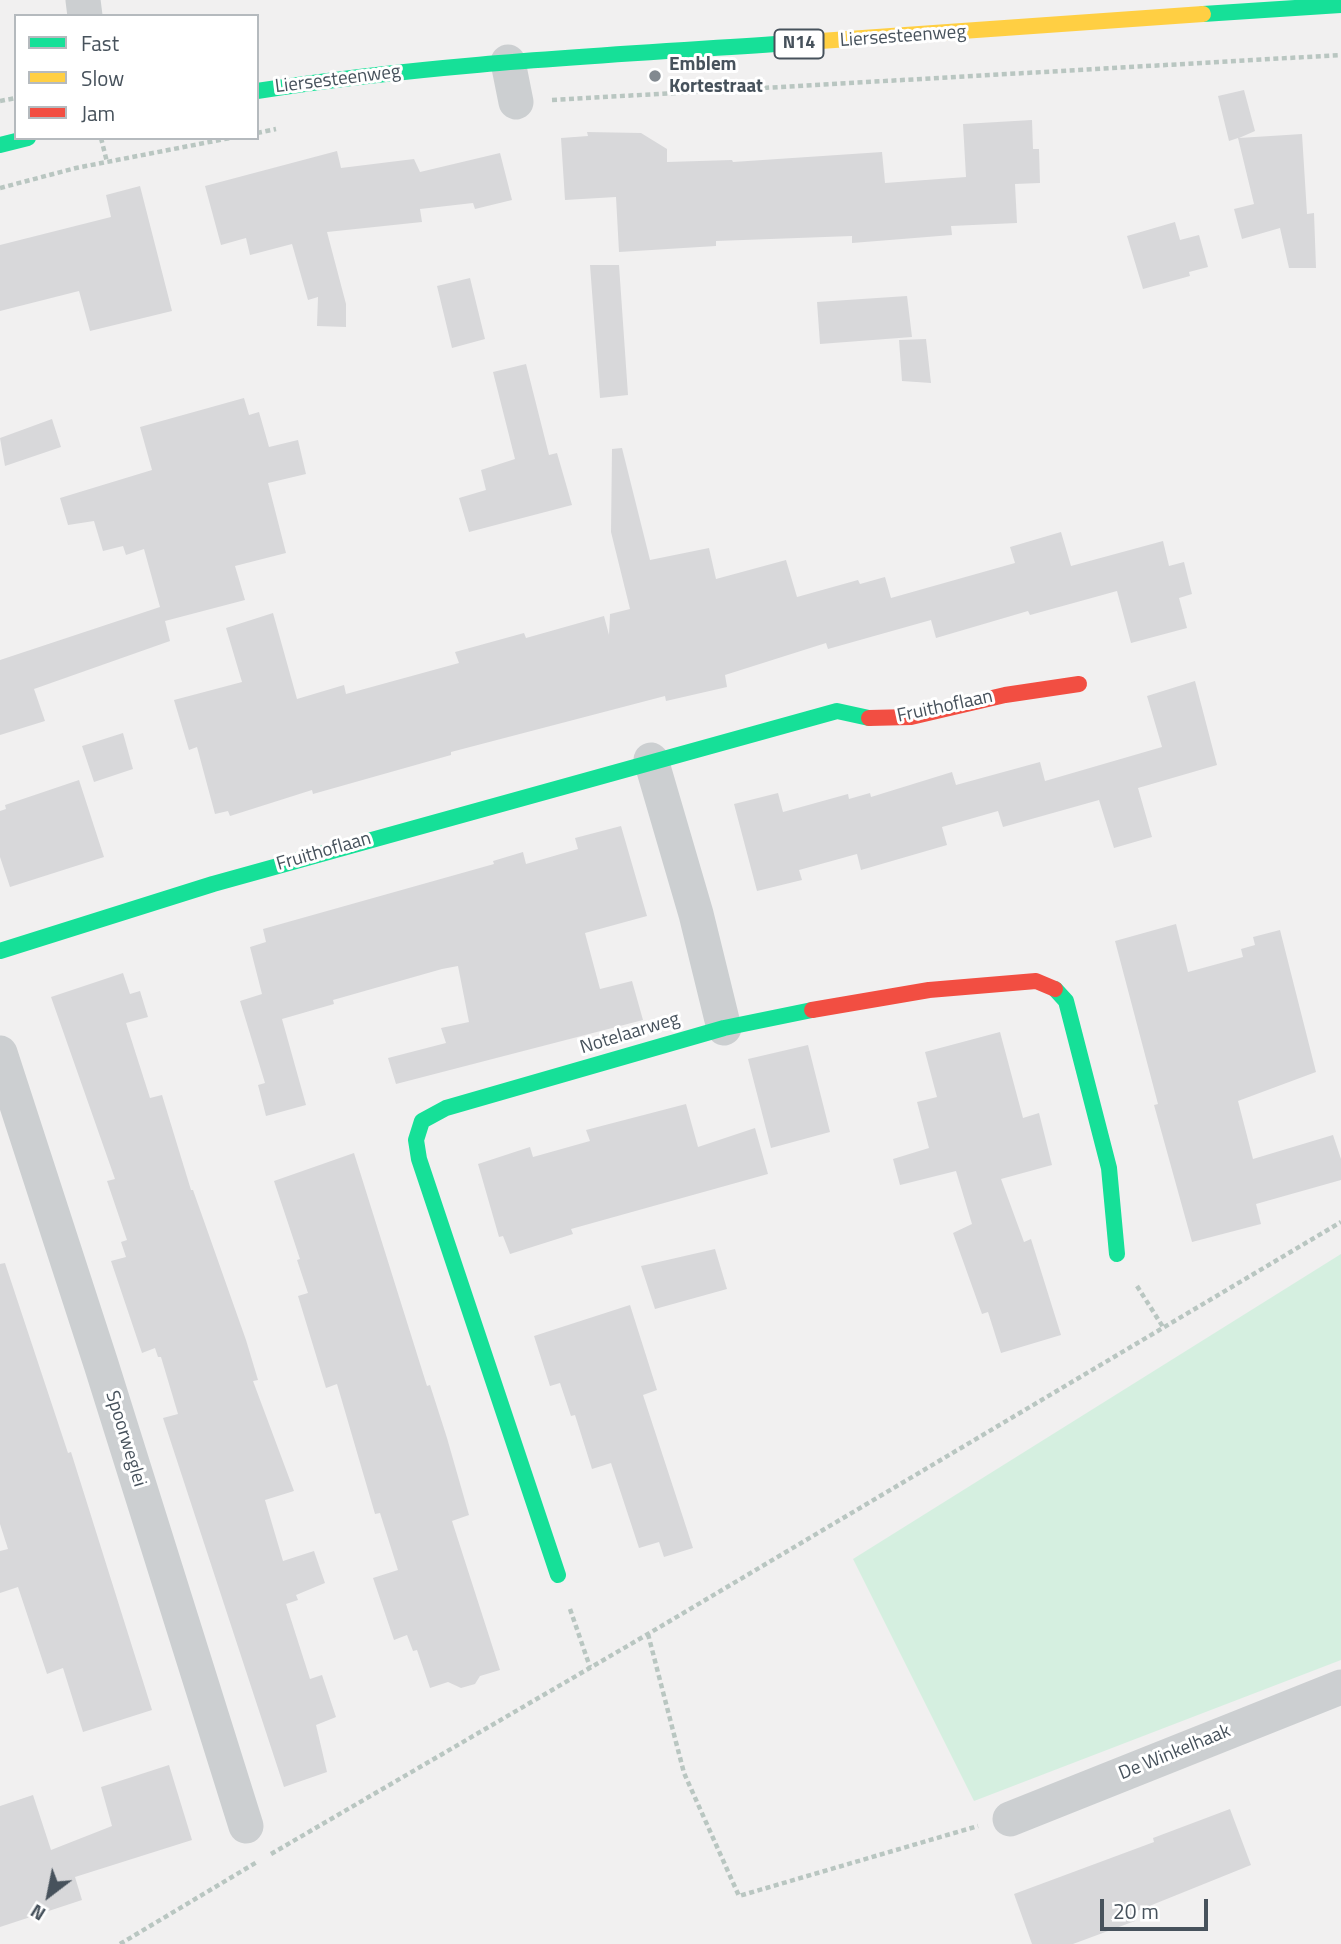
<!DOCTYPE html>
<style>
body{margin:0}
#map{position:relative;width:1341px;height:1944px;overflow:hidden;background:#f1f0f0;font-family:"Titillium Web",sans-serif}
canvas{display:block}
.legend{position:absolute;left:14px;top:14px;width:245px;height:126px;box-sizing:border-box;background:#fff;border:2px solid #b5babe;margin:0;padding:9px 12px;list-style:none;font-size:21px;color:#47525c}
.legend li{display:flex;align-items:center;gap:14px;height:35px}
.legend b{width:35px;border:2px solid #b5babe}
.north{position:absolute;left:14px;top:1860px;width:70px;height:70px;-webkit-text-stroke:5px #fff;paint-order:stroke;rotate:212deg;font-size:19px;font-weight:700;line-height:28px;text-align:center;color:#47525c}
.north::after{content:'';display:block;margin:auto;width:24px;height:32px;background:#47525c;clip-path:polygon(50% 0,100% 100%,50% 72%,0 100%)}
.scale{position:absolute;left:1100px;top:1899px;width:108px;height:32px;box-sizing:border-box;border:4px solid #47525c;border-top:0;padding-left:9px;font-size:21px;line-height:24px;white-space:nowrap;color:#47525c;-webkit-text-stroke:5px #fff;paint-order:stroke}
</style>
<div id="map">
<canvas width="1341" height="1944"></canvas>
<ul class="legend">
<li><b style="height:9px;background:#16e098"></b>Fast</li>
<li><b style="height:9px;background:#ffcf43"></b>Slow</li>
<li><b style="height:9px;background:#f24e42"></b>Jam</li>
</ul>
<div class="north">N</div>
<div class="scale">20 m</div>
</div>
<script>
const c = document.querySelector('canvas').getContext('2d');
c.lineJoin = 'round';
function paint(path, color) { c.fillStyle = color; c.fill(path, 'evenodd'); }
function stroke(path, color, width, dash) { c.strokeStyle = color; c.lineWidth = width; c.lineCap = dash ? 'butt' : 'round'; c.setLineDash(dash || []); c.stroke(path); }
function write(font, color, halo, rows, align = 'center') {
  c.font = font + ' "Titillium Web",sans-serif'; c.lineWidth = 6; c.setLineDash([]); c.textBaseline = 'middle'; c.strokeStyle = halo; c.fillStyle = color; for (const [text, x, y, turn = 0] of rows) {
    c.save(); c.translate(x, y); c.rotate((+turn || 0) * Math.PI / 180); c.textAlign = isNaN(turn) ? turn : align; if (halo) c.strokeText(text, 0, 0); c.fillText(text, 0, 0); c.restore();
  }
}
paint(new Path2D(`
 M1341,1254v406l-367,141 -121,-242z`), '#d5efe0');
paint(new Path2D(`
 M1244,90l11,41 -16,7 63,-4 5,80 7,-1 2,55h-27l-9,-40 -38,11 -8,-30 20,-5 -16,-66 -9,3 -11,-45z
 M1032,120l1,29h6l1,34 -25,1 2,39 -66,3 1,9 -100,8v-7l-136,5v5l-97,6 -3,-55 -51,3 -4,-62 27,-2 -1,-4 54,1 26,16v13l65,-2 1,2 149,-10 3,31 81,-6 -3,-53z
 M337,151l4,17 73,-9 6,13 80,-19 12,47 -37,9 -2,-6 -53,6 2,13 -95,10 19,72v23l-29,-1 1,-29 -10,3 -16,-56 -42,11 -4,-17 -25,7 -16,-59z
 M140,186l32,125 -82,20 -11,-40 -79,20v-66l111,-28 -5,-22z
 M1175,222l5,18 19,-5 9,32 -19,5 1,4 -47,13 -16,-53z
 M590,265h29l9,130 -28,3z
 M470,278l15,61 -33,9 -15,-62z
 M907,296l5,41 -92,7 -3,-42z
 M926,339l5,44 -29,-2 -3,-41z
 M526,364l23,91 8,-2 15,52 -103,27 -10,-34 27,-8 -5,-20 34,-11 -22,-87z
 M244,398l5,17 10,-3 10,35 29,-7 8,34 -38,9 18,70 -51,13 10,34 -80,21 5,20 -136,48 11,32 -45,14v-75l160,-53 -16,-58 -18,6 -3,-9 -20,5 -9,-30 -26,4 -8,-27 92,-28 -12,-43z
 M52,419l9,28 -56,19 -5,-28z
 M622,448l28,112 59,-12 7,31 70,-19 11,37 61,-17 2,4 25,-7 6,21 124,-35 -5,-16 51,-15 10,34 92,-25 6,25 15,-4 8,32 -13,4 8,30 -56,15 -14,-52 -87,24 -2,-4 -92,27 -5,-18 -103,29 -2,-6 -101,32 2,12 -61,14 -1,-5 -214,56v3l-138,39 -1,-4 -82,26 -2,-5 -13,3 -18,-67 -8,3 -15,-50 68,-18 -16,-54 47,-15 24,86 47,-14 2,9 113,-31 -4,-11 69,-19 2,5 78,-22 5,19 1,-21 20,-5 -19,-77 1,-83z
 M1195,681l22,84 -79,23 14,49 -38,11 -15,-48 -96,27 -5,-16 -56,16 5,18 -86,25 -4,-16 -58,16 3,10 -45,11 -23,-87 44,-11 5,19 65,-18 1,5 21,-6 1,4 81,-25 4,13 84,-23 5,19 117,-34 -15,-51z
 M123,733l10,36 -39,13 -12,-36z
 M79,780l25,77 -94,30 -10,-30v-46l6,-2 -1,-4z
 M621,826l26,90 -62,17 15,56 32,-8 11,39 -247,64 -8,-26 58,-15 -5,-15 28,-6 -11,-56 -16,3 -109,31 1,4 -52,15 24,86 -40,11 -8,-31 7,-2 -25,-82 22,-7 -12,-47 16,-5 -3,-13 231,-65 -1,-3 30,-9 3,12 52,-15 -3,-11z
 M1176,924l12,48 55,-15 -2,-8 14,-4 -2,-8 27,-7 36,142 -78,29 15,58 80,-24 8,24v21l-85,24 5,20 -69,18 -38,-137 4,-1 -43,-163z
 M123,973l7,21 10,-3 8,26 -22,6 24,75 12,-3 29,95h2l53,150 12,40 -5,1 41,110 -29,9 18,61 31,-10 11,32 -29,12 2,5 -12,4 24,75 12,-4 14,42 -20,8 11,47 -43,15 -121,-369 15,-4 -17,-57h-3l-3,-9 -13,5 -31,-92 15,-4 -5,-15 6,-2 -20,-59 8,-2 -64,-182z
 M1000,1032l23,86 16,-5 13,52 -51,14 23,63 7,-3 30,96 -60,18 -13,-41 -6,2 -29,-81 19,-9 -16,-53 -56,14 -7,-26 36,-11 -12,-46 20,-5 -12,-45z
 M808,1045l22,87 -59,16 -23,-89z
 M686,1104l12,43 57,-19 13,46 -197,55 2,5 -63,20 -7,-18 -4,1 -21,-73 52,-17 3,10 57,-16 -4,-11z
 M354,1153l73,233 3,-1 17,53 22,77 -17,6 48,149 -20,6 -5,8 -14,4 -13,-6 -18,6 -13,-38 -4,1 -6,-16 -13,5 -21,-62 25,-8 -18,-57 -5,1 -38,-130 -11,4 -28,-92 10,-3 -11,-33 3,-1 -26,-78z
 M715,1249l12,40 -72,20 -14,-43z
 M5,1263l63,190 3,-1 81,258 -69,22 -20,-64 -16,6 -29,-87 -18,6v-42l8,-2 -8,-25v-260z
 M630,1305l27,85 -14,5 50,153 -29,9 -5,-15 -20,6 -28,-85 -19,6 -17,-54 -4,1 -11,-33 -10,3 -16,-50z
 M169,1765l23,75 -117,37 7,23 -82,27v-121l33,-11 18,55 61,-24 -11,-39z
 M1230,1809l21,56 -119,48 3,8 -62,23h-41l-18,-50 140,-52 -1,-4z`), '#d8d8da');
stroke(new Path2D(`
 M552,100l789,-45
 M0,101l16,-3
 M257,133l19,-4
 M101,138l6,24
 M0,188l76,-20 154,-30
 M1137,1286l26,41
 M570,1609l20,58
 M648,1634l36,139 55,123 239,-70
 M271,1854l377,-220 693,-412
 M120,1944l137,-82`), '#b9c6c1', 4.5, [5, 3.5]);
stroke(new Path2D(`
 M83,0l2,16
 M508,62l8,40
 M651,760l45,154 28,114
 M0,1053l101,311 145,462
 M1010,1819l331,-132`), '#cccfd1', 35);
stroke(new Path2D(`
 M1203,14l138,-9
 M257,91c177,-28 356,-36 535,-48
 M0,145l28,-7
 M0,951l213,-67 624,-173 32,7
 M1055,989l11,12 43,167 8,86
 M558,1575l-139,-416 -3,-19 6,-19 24,-13 278,-80 88,-18`), '#16e098', 16);
stroke(new Path2D(`
 M792,43l411,-29`), '#ffcf43', 16);
stroke(new Path2D(`
 M869,718l42,-1 94,-22 74,-11
 M812,1010l117,-20 107,-9 19,8`), '#f24e42', 16);
for (const [x, y, r, color] of [
 [655,76,7,"#828990"]
]) { const dot = new Path2D(); dot.arc(x, y, r, 0, 2 * Math.PI); c.fillStyle = color; c.fill(dot); stroke(dot, '#fff', 2.5); }
for (const [x, y, w] of [
 [799,44,49]
]) { const box = new Path2D(); box.roundRect(x - w / 2, y - 14.5, w, 29, 5); c.fillStyle = '#fff'; c.fill(box); stroke(box, '#47525c', 2); }
write('bold 18px', '#47525c', null, [
 ["N14",799,44]
]);
write('19px', '#47525c', '#fff', [
 ["Liersesteenweg",903,37,-4],
 ["Liersesteenweg",338,80,-7],
 ["Fruithoflaan",945,707,-12],
 ["Fruithoflaan",324,852,-16],
 ["Notelaarweg",630,1034,-17],
 ["Spoorweglei",125,1439,73],
 ["De Winkelhaak",1175,1753,-22]
]);
write('bold 19px', '#47525c', '#fff', [
 ["Emblem",669,65],
 ["Kortestraat",669,87]
], 'left');
</script>
